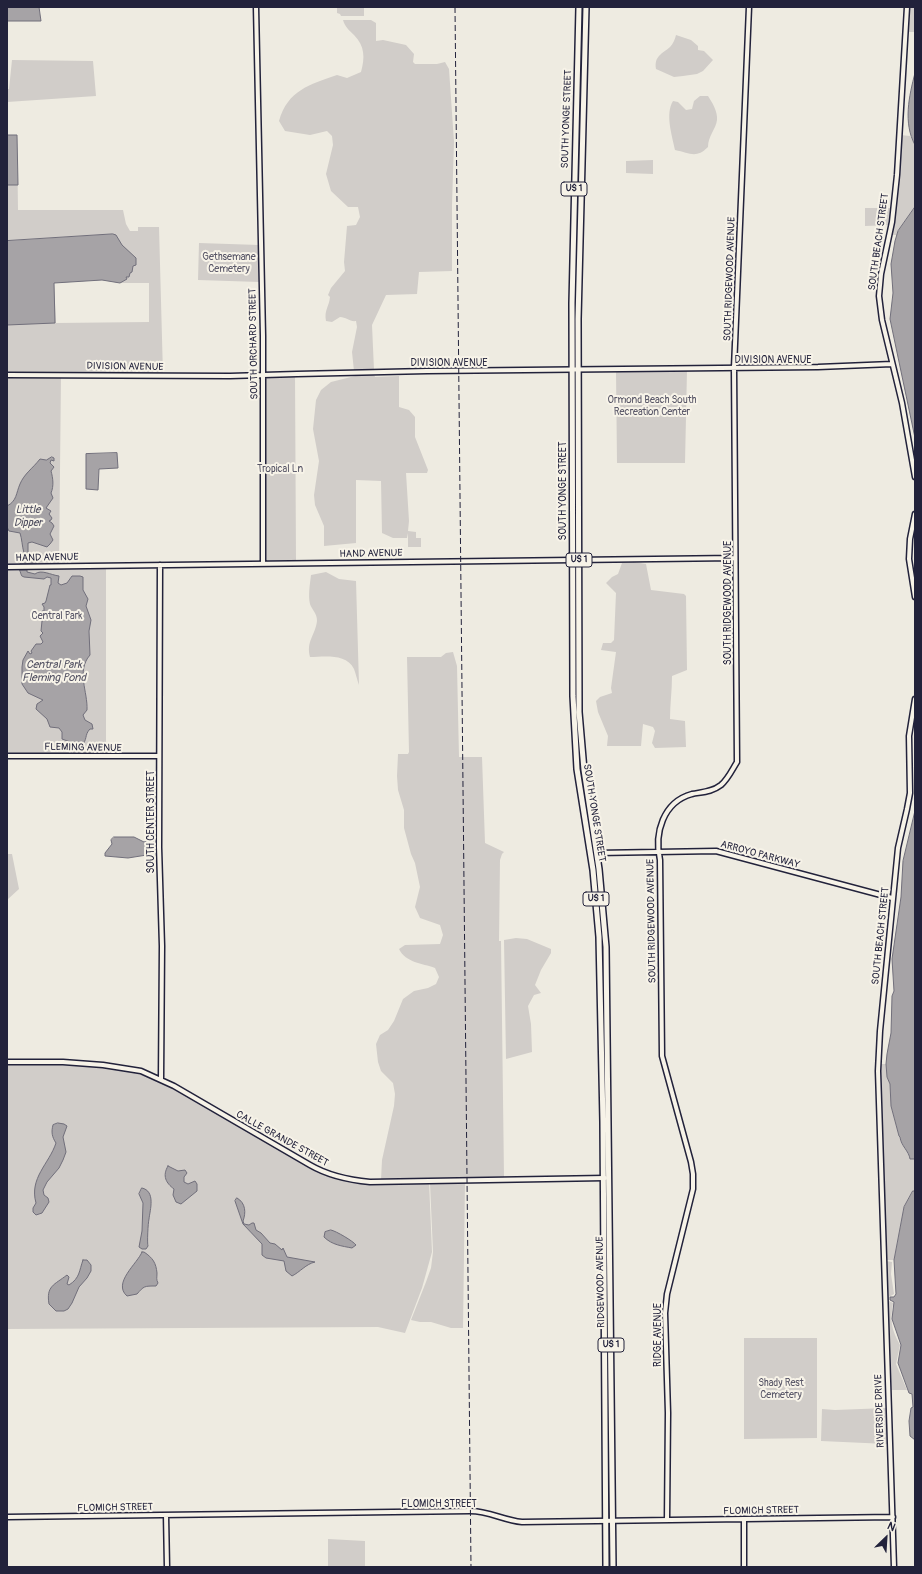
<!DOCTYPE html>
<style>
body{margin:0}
#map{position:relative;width:922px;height:1574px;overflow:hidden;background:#eeebe1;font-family:Pangolin,sans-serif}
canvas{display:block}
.frame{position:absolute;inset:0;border:8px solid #22223b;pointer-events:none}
.north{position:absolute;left:866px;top:1518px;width:40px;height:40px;-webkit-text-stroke:3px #f7f3e8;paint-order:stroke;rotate:25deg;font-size:11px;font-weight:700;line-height:16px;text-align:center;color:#22223b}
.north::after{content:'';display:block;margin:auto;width:14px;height:18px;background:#22223b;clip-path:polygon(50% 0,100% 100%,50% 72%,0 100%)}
</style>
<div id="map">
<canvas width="922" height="1574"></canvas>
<div class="frame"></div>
<div class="north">N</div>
</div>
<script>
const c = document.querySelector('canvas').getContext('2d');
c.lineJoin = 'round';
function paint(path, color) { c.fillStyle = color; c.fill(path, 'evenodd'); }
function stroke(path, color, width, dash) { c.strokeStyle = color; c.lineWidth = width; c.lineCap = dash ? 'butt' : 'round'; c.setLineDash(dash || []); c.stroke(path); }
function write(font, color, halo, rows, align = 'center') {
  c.font = font + ' Pangolin,sans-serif'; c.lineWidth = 4; c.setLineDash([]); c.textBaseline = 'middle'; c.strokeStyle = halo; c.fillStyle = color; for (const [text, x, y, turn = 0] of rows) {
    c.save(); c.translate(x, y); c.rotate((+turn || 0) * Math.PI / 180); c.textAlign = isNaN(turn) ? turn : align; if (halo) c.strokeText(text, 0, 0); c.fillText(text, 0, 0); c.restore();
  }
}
paint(new Path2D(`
 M337,7h27v9h-23l-1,-2 -3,-1z
 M907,7h8v25h-9z
 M343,20h28l5,3v18l7,-1 23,5 8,9 -1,8 2,2h22l8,-2 4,7 5,73 -2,63v66l-33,1 -2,22 -31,1 -14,30 2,45 -20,1 -2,-19 5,-25 -1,-6c-6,1 -10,-4 -16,-4l-8,5 -6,-1c-2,-11 3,-14 4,-24l-2,-2 3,-7 14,-17 -1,-9 3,-36 9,-1 4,-8 -2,-10h-10l-17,-16 -5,-17 7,-29 -1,-9 -5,-5 -17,4 -25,-4 -6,-10c9,-31 30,-36 58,-46l10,3 14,-6c4,-14 4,-26 -7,-37 -5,-5 -9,-8 -11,-15z
 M676,35l15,5 7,6v4l6,1 9,9 -10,11 -6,3 -14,2 -9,1 -18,-8c-2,-13 6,-15 14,-22 3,-3 5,-8 6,-12z
 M12,60l81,1 3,35 -89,6v-13h2z
 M700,96h8c4,6 10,16 9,24 -1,9 -9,16 -9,27 -12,12 -18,6 -33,3 -3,-15 -10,-36 -2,-49l5,1 8,8 6,-1 2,-8z
 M7,135h10l1,75h105l3,14 4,7h8v-4h21l4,148h-102l-2,191 47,-1v191h-99zM102,280l18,3h29v39l-93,1 -2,-40z
 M900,135l10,1 5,9v62l-17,24 -1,4h-8l2,-10 -26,1v-18h28z
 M653,160v14l-27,-1v-12z
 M199,243l60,2 1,37 -62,-2z
 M687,370l-2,93h-68l-1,-92z
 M355,374h19l1,3 24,-1v31l10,3 6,7v20l13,33 -1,3h-21l3,48 -1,10 8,1v6h5v9h-13v-14l-1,5h-14l-11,-5 -1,-52 -25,-1v63l-32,3v-20l-9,-21 -1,-10 5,-34 -6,-32 3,-29 5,-10 10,-8 24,-6z
 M295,375l1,186 -31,1v-186z
 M634,562l12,2 5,26 33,4 2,2 1,74 -15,6c0,15 -2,28 -2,43l15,2 1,26 -31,1 -3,-5 3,-12 -2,-4 -10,-3 -2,22h-34l1,-10 -10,-24 -2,-11 4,-4 12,-4 -1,-5 5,-36 -15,-2 2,-7h8l3,-3 2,-47 -10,-10 6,-6 6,-3 4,-11z
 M326,572l13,7 17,2 3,104c-2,-5 -3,-11 -5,-16 -8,-16 -30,-12 -44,-12 -4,-16 5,-21 7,-36 0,-8 -5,-11 -7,-17 -2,-9 0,-20 1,-29z
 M453,652l4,14 2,91h23l3,86 19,9 -2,2 -2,6 -1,81h2l3,236 -123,3 1,-20 12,-54 1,-12 -2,-11 -12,-12 -3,-9 -2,-18 4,-9 8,-5 6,-9 9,-22 11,-8 14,-3 8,-4 3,-7 -4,-9c-13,-5 -29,-5 -36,-19l6,-4 35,-1 3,-9 -3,-10 -20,-7 -5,-11 5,-20 -5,-24 -4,-9 -7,-26v-18l-6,-20 -1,-14 1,-22h10l1,-2 -2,-95h34l5,-4z
 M7,854h5l7,35 -12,11z
 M516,938l11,1 24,10v4l-10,17 -6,15 6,8 -7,2 -6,11 3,18 1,28 -26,7 -2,-119z
 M7,1062h56l68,7 30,10 141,82 48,19 79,1 3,71 -10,36 -17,45 -27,-6 -371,2z
 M878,1064h8l1,13 3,7 1,22 8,30 1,1c1,9 9,14 10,22h5v32h-2l-9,17 -10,52h-10z
 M465,1182l-2,146h-12l-20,-6h-11l-9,-2 15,-38 5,-14 2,-16 -3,-69z
 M886,1261l6,1 -1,12 3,20 -5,3v4l4,2c-3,17 -2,26 7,42l-4,19 11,26h-18z
 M744,1338h73v100l-73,1z
 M887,1408v36l-66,-3 1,-32 13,1z
 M328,1539l37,2v26h-37z`), '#d1cdc9');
const water = new Path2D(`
 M7,7h32l2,14h-34z
 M915,73v72c-12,-22 -6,-49 0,-72z
 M7,135h10l1,50h-11z
 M915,207v231l-25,-119 3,-26 -2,-29 4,-23 3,-10z
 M113,234l3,1 6,10 14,13v7l-3,1 -1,6 -2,1 -1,4h-3l1,2 -7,4 -18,-3 -48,3 1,40 -48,2v-84z
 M117,453l1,15 -19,1 -1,21 -12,-1v-35z
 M52,457l2,1v3l-3,-1 -1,3 4,4 -3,4c2,7 3,15 0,22l2,5 -7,10 5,3 -2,3 3,4 -1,2 -2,1 3,2 2,3 -4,8 3,6 -3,4 -3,3 -15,-5 -4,1v12l-2,5 11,3 -17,1 4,-11c-2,-7 -2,-14 -4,-20l-11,-2 -2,-4v-21c10,-5 9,-13 13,-22 4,-10 13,-16 20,-25l6,1z
 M20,570h7v2l8,2c6,-5 16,1 24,2l-1,7 3,2 6,-2 5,-7h8l3,1v13l5,9 -2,7 5,14 -2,11 1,24c-14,16 -2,37 -3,55l-4,5 2,5 7,4 1,5h-3c-6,6 -2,11 -9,17l-19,-7v-7l-3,-4 -9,-1 -3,-8 -11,-10 1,-5 6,-4 -15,-7 -6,-9v-17l1,-7 5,-9 2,3 2,-1 -1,-2 5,-7h5l2,-2 -3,-6 3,-3 -2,-2 1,-10 5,-2v-3h-2l-2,-3h-1v-2h2v-4l-2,-3 3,-1 1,-2 4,-16h1v-7l-4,-1 -3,2 -20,-2 -2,-1z
 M915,811v348h-5c-1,-8 -9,-13 -10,-22l-1,-1 -8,-30 -1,-22 -3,-7 -1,-13 1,-10 4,-21 1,-37 2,-5 -2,-32 9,-62 2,-36z
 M114,837h20l10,5 9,-3v15l-25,4 -23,-2v-3l7,-9 -1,-4z
 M58,1123l6,1 3,2 -4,11 3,15 -3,8 -4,8 -12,14 -4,8 1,5 4,3 1,4 -7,11 -6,2 -3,-3v-4l3,-5c-7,-25 13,-39 20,-60 -4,-6 -5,-11 -3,-18z
 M168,1166l10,5 7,-1 2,3 -3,4v5l4,2 7,-3 2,3v7l-16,13 -5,-2 -3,-7 1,-6c-8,-6 -12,-13 -6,-23z
 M142,1188c14,3 8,22 7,31 -1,4 -2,24 -1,27l-2,3h-4l-3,-2 3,-16 1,-28 -4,-9z
 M913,1191h2v249l-5,-4 -1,-15 2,-13 2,-1 -1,-13 -3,-1 -11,-30 3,-18 -9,-26 2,-17 -4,-2v-3h4l2,-3 -2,-34 10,-53z
 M237,1198c9,5 9,15 6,23l1,3 5,1 3,-2h2l2,7 5,3 9,10 5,1 7,6 1,-2 4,9 28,5c-9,2 -15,10 -23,14l-6,-5 -2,-10 -18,-3 -4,-3v-11l-19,-20 -8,-23z
 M331,1230c5,1 22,11 25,15l-4,3c-10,-2 -20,-3 -28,-11l1,-5z
 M142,1252h2c9,6 12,11 13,21 0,5 -1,6 1,10l-2,3c-12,0 -12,0 -19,8l-10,2c-15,-13 11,-33 15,-44z
 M83,1260h4l4,5v6l-4,7 -8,9 -7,16 -4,6 -4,2h-8l-7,-7c-3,-18 5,-19 18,-29l2,2 -2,7 2,1c11,-7 10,-14 14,-25z`);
paint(water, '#a6a3a6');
stroke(water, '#716f7b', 1);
const tertiary = new Path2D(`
 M256,7l7,329v227
 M907,7l-10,168 -5,47 -11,52 -2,22 3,24 20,83 13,74
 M7,375l223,1 67,-2 130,-3 391,-4 74,-3
 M915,514l-5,25 -1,20 6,38
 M160,565l-1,282 3,99 -1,133
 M7,567l728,-9
 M7,756h152
 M597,853l119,-2 176,47
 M7,1062h56l40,3 38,6 33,15 136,79c19,11 38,15 60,17l235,-4
 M166,1515l1,52
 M7,1517l463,-6c19,0 33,9 52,11l371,-5
 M744,1519v48
 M667,1520l1,-107 -3,-100 2,-19 26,-105v-15l-2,-12 -29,-106 -2,-196c-6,-27 3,-58 32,-66 10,-2 20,-2 29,-9 7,-6 11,-15 16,-23l-3,-394 15,-361
 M894,1567l-16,-496 2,-40 18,-183 9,-39 3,-16 -1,-57 6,-37`);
const primary = new Path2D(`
 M579,7l-7,296 1,393 4,73 16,101 6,67 4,185 3,445
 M586,7l-8,312 1,393 5,58 15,99 7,78 7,620`);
stroke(tertiary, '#22223b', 7);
stroke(primary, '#22223b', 8);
stroke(tertiary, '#f7f3e8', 4);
stroke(primary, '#f7f3e8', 5);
stroke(new Path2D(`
 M455,7l16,1560`), '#22223b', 1, [6, 3]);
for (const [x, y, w] of [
 [574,189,26],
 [579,560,26],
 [596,899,26],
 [611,1345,26]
]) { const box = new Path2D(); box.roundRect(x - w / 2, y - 7, w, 14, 3); c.fillStyle = '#f7f3e8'; c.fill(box); stroke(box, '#22223b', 1); }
write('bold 9px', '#22223b', null, [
 ["US 1",574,189],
 ["US 1",579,560],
 ["US 1",596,899],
 ["US 1",611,1345]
]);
write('10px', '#22223b', '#f7f3e8', [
 ["SOUTH YONGE STREET",567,119,-88],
 ["SOUTH BEACH STREET",879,242,-82],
 ["SOUTH RIDGEWOOD AVENUE",730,279,-88],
 ["SOUTH ORCHARD STREET",254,344,-91],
 ["DIVISION AVENUE",773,360],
 ["DIVISION AVENUE",449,363],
 ["DIVISION AVENUE",125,367,1],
 ["SOUTH YONGE STREET",563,491,-90],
 ["HAND AVENUE",371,554,-1],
 ["HAND AVENUE",47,558,-1],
 ["SOUTH RIDGEWOOD AVENUE",728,603,-90],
 ["FLEMING AVENUE",83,748,1],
 ["SOUTH YONGE STREET",594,813,81],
 ["SOUTH CENTER STREET",151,822,-90],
 ["ARROYO PARKWAY",760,855,15],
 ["SOUTH RIDGEWOOD AVENUE",652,921,-91],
 ["SOUTH BEACH STREET",881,936,-84],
 ["CALLE GRANDE STREET",282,1139,29],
 ["RIDGEWOOD AVENUE",601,1282,-91],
 ["RIDGE AVENUE",658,1335,-90],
 ["RIVERSIDE DRIVE",880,1411,-92],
 ["FLOMICH STREET",439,1504],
 ["FLOMICH STREET",115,1508,-1],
 ["FLOMICH STREET",761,1511,-1]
]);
write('10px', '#575566', '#f7f3e8', [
 ["Gethsemane",229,257],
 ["Cemetery",229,269],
 ["Ormond Beach South",652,400],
 ["Recreation Center",652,412],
 ["Tropical Ln",280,469],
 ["Central Park",57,616],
 ["Shady Rest",781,1383],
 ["Cemetery",781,1395]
]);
write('italic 11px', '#504f60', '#f7f3e8', [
 ["Little",28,510],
 ["Dipper",28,523],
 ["Central Park",54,665],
 ["Fleming Pond",54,678]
]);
</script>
